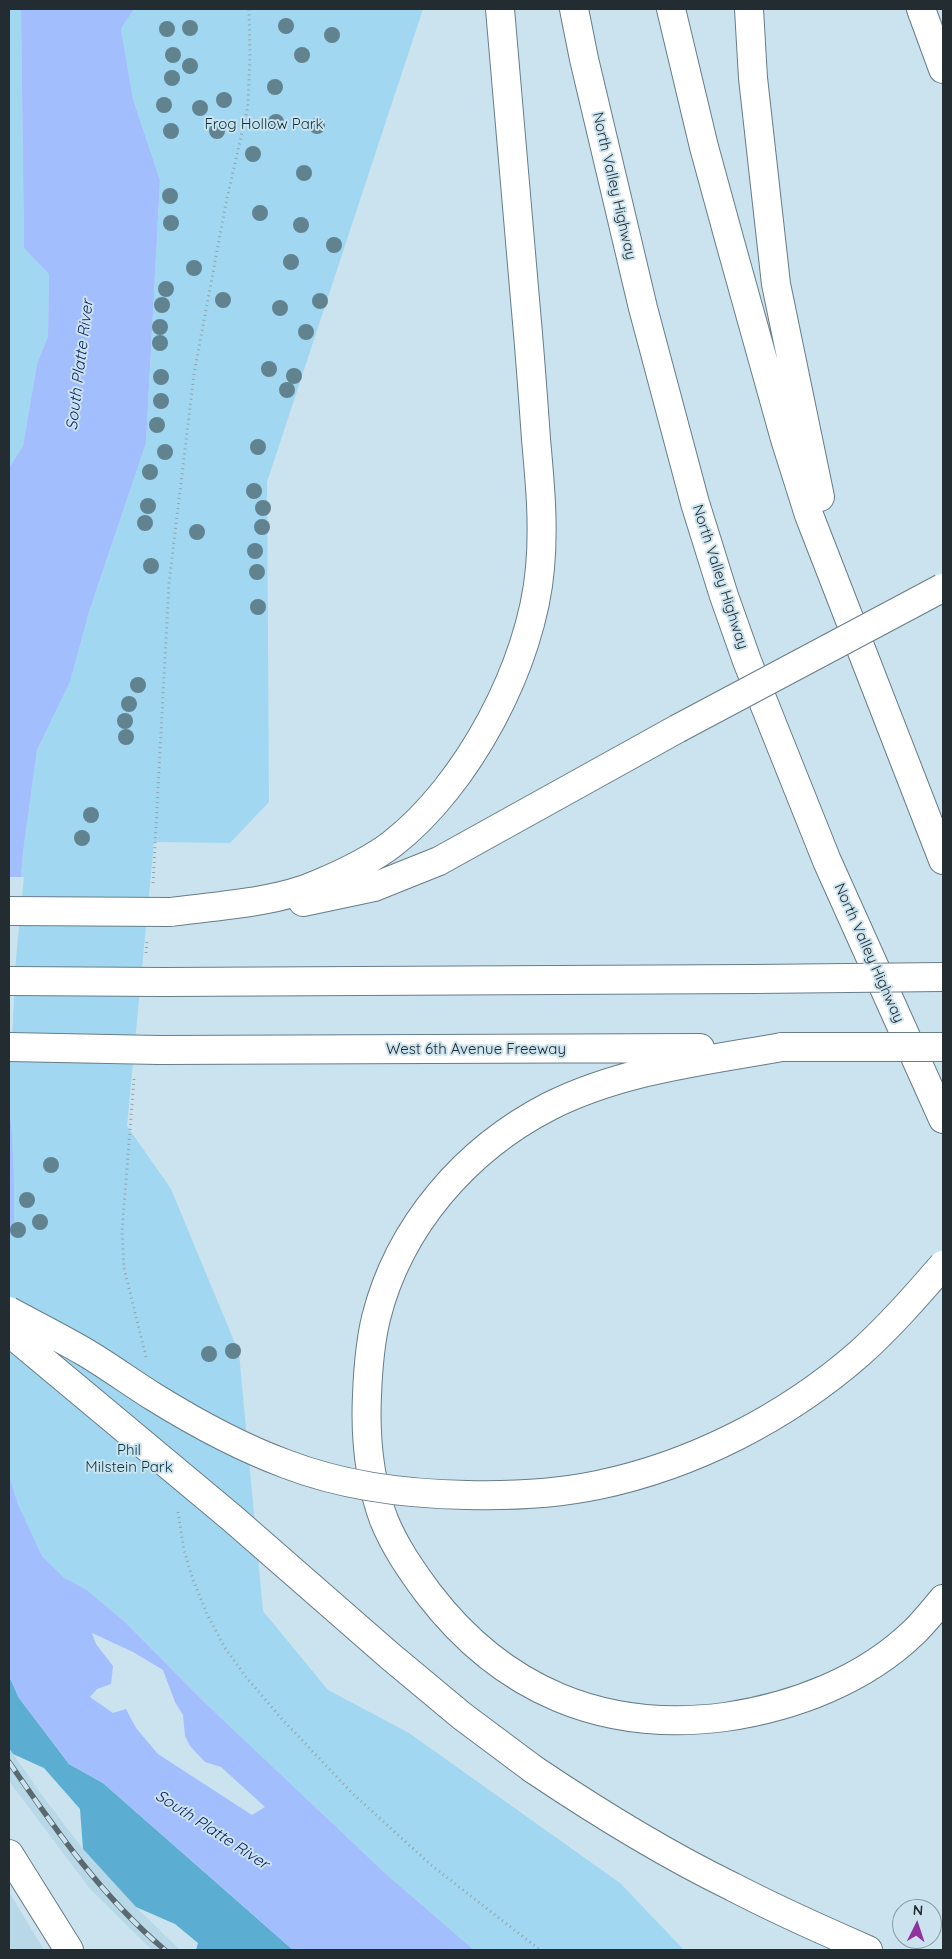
<!DOCTYPE html>
<style>
body{margin:0}
#map{position:relative;width:952px;height:1959px;overflow:hidden;background:#cbe3ef;font-family:Quicksand,sans-serif}
canvas{display:block}
.frame{position:absolute;inset:0;border:10px solid #232c30;pointer-events:none}
.north{position:absolute;left:892px;top:1899px;width:50px;height:50px;box-sizing:border-box;background:#cbe3ef;border:1px solid #889aa3;border-radius:50%;rotate:4deg;font-size:14px;font-weight:700;line-height:20px;text-align:center;color:#232c30}
.north::after{content:'';display:block;margin:auto;width:18px;height:22px;background:#92339d;clip-path:polygon(50% 0,100% 100%,50% 72%,0 100%)}
</style>
<div id="map">
<canvas width="952" height="1959"></canvas>
<div class="frame"></div>
<div class="north">N</div>
</div>
<script>
const c = document.querySelector('canvas').getContext('2d');
c.lineJoin = 'round';
function paint(path, color) { c.fillStyle = color; c.fill(path, 'evenodd'); }
function stroke(path, color, width, dash) { c.strokeStyle = color; c.lineWidth = width; c.lineCap = dash ? 'butt' : 'round'; c.setLineDash(dash || []); c.stroke(path); }
function write(font, color, halo, rows, align = 'center') {
  c.font = font + ' Quicksand,sans-serif'; c.lineWidth = 4; c.setLineDash([]); c.textBaseline = 'middle'; c.strokeStyle = halo; c.fillStyle = color; for (const [text, x, y, turn = 0] of rows) {
    c.save(); c.translate(x, y); c.rotate((+turn || 0) * Math.PI / 180); c.textAlign = isNaN(turn) ? turn : align; if (halo) c.strokeText(text, 0, 0); c.fillText(text, 0, 0); c.restore();
  }
}
paint(new Path2D(`
 M9,1748l32,46 42,55 53,58 44,43h-28l-62,-61 -81,-108z
 M9,1892l35,58h-35z`), '#b8d8e7');
paint(new Path2D(`
 M9,9h12l3,239 25,26 -1,62 -11,28 -14,82 -14,22z
 M134,9h289l-156,473 2,320 -39,41 -76,-1 -27,284 44,63 68,164 24,258 65,79 81,43 211,150 64,67h-210l-88,-76 -184,-174 -76,-77 -39,-33 -23,-11 -22,-23 -24,-52 -9,-29v-235l5,-12 -2,-96 -3,-25v-47l5,-102 9,-105 14,-103 33,-68 19,-70 57,-169 14,-263 -27,-81 -12,-70z`), '#a1d7f0');
paint(new Path2D(`
 M9,1676l10,22 50,66 34,19 190,167h-97l2,-7 -23,-19 -39,-17 -53,-58 -3,-40 -36,-41 -31,-14 -4,-6z`), '#5badd1');
paint(new Path2D(`
 M21,9h113l-13,20 12,70 27,81 -14,263 -57,169 -19,70 -33,68 -14,103 -9,105 -5,102v-592l14,-22 14,-82 11,-28 1,-62 -25,-26z
 M9,1107l3,25 2,55v41l-5,12z
 M9,1475l9,29 24,52 22,22 23,12 39,33 76,77 184,174 88,76h-181l-190,-167 -34,-19 -50,-66 -10,-22zM92,1633l41,19 30,18 12,32 8,13 2,21 5,10 15,16 16,5 44,40 -13,8 -94,-61 -22,-26 -10,-19 -13,4 -23,-16 7,-8 14,-5 2,-18 -17,-22z`), '#a2befd');
paint(new Path2D(`
 M9,877h15l-8,81 -5,102 -2,2z`), '#cbe3ef');
const minor = new Path2D(`
 M9,1854l60,96`);
const highway = new Path2D(`
 M574,9l10,50 59,249 52,195 29,93 23,65 80,200 116,258
 M671,9l33,138 26,95 55,197 24,76 134,345
 M749,9l4,69 23,206 44,213
 M921,9l22,60
 M303,902l71,-15 65,-26 238,-132
 M170,912c46,-6 105,-9 148,-28 26,-11 52,-23 74,-40 76,-59 140,-180 148,-276 4,-43 0,-85 -4,-129 -3,-42 -6,-85 -10,-128 -9,-101 -18,-202 -26,-302
 M164,982l590,-3
 M782,1047c-79,14 -160,23 -232,59 -84,43 -151,120 -174,212 -6,25 -8,51 -9,77 -2,43 2,85 17,125 11,27 27,50 44,73 74,97 175,140 297,124 69,-10 140,-37 190,-86 10,-10 19,-21 28,-32
 M159,1050l541,-2
 M533,1769c64,43 130,84 200,118 44,23 89,43 135,63`);
stroke(minor, '#677d88', 30);
stroke(highway, '#677d88', 30);
stroke(new Path2D(`
 M153,883l16,-300 25,-209 32,-171 22,-97 2,-50 -1,-47
 M146,953l1,-14
 M134,1079l-12,152 2,37 22,89
 M178,1512l6,38 9,30 15,36 17,32 21,29 35,41 70,74 80,73 109,85`), '#91a4ad', 3, [1, 4]);
stroke(minor, '#fff', 28);
stroke(highway, '#fff', 28);
const rail = new Path2D(`
 M9,1762c46,67 93,135 156,188`);
stroke(rail, '#5a686f', 5.5);
stroke(rail, '#cbe3ef', 4, [11]);
const highwayBridge = new Path2D(`
 M677,729l265,-141
 M9,911l161,1
 M754,979l189,-2
 M9,981l155,1
 M9,1047l150,3
 M782,1047h161
 M9,1311c24,13 50,26 74,40 24,14 47,31 71,46 42,26 86,50 132,67 57,22 120,30 181,31 44,1 88,-1 131,-10 96,-20 189,-68 262,-132 30,-27 57,-58 83,-88
 M9,1332l223,186 158,138 72,60 71,53`);
stroke(highwayBridge, '#677d88', 30, []);
stroke(highwayBridge, '#fff', 28);
c.fillStyle = '#61828f';
for (const [x, y] of [
 [286,26],
 [190,28],
 [167,29],
 [332,35],
 [173,55],
 [302,55],
 [190,66],
 [172,78],
 [275,87],
 [224,100],
 [164,105],
 [200,108],
 [276,122],
 [317,126],
 [171,131],
 [217,131],
 [253,154],
 [304,173],
 [170,196],
 [260,213],
 [171,223],
 [301,225],
 [334,245],
 [291,262],
 [194,268],
 [166,289],
 [223,300],
 [320,301],
 [162,305],
 [280,308],
 [160,327],
 [306,332],
 [160,343],
 [269,369],
 [294,376],
 [161,377],
 [287,390],
 [161,401],
 [157,425],
 [258,447],
 [165,452],
 [150,472],
 [254,491],
 [148,506],
 [263,508],
 [145,523],
 [262,527],
 [197,532],
 [255,551],
 [151,566],
 [257,572],
 [258,607],
 [138,685],
 [129,704],
 [125,721],
 [126,737],
 [91,815],
 [82,838],
 [51,1165],
 [27,1200],
 [40,1222],
 [18,1230],
 [233,1351],
 [209,1354]
]) { c.beginPath(); c.arc(x, y, 8, 0, 2 * Math.PI); c.fill(); }
write('15px', '#0b3241', '#cbe3ef', [
 ["Frog Hollow Park",264,124],
 ["Phil",129,1450],
 ["Milstein Park",129,1467]
]);
write('15px', '#232c30', '#cbe3ef', [
 ["North Valley Highway",614,186,77],
 ["North Valley Highway",720,577,72],
 ["North Valley Highway",869,953,66],
 ["West 6th Avenue Freeway",476,1049]
]);
write('italic 16px', '#0d1f65', '#cbe3ef', [
 ["South Platte River",80,365,-83],
 ["South Platte River",212,1830,33]
]);
</script>
